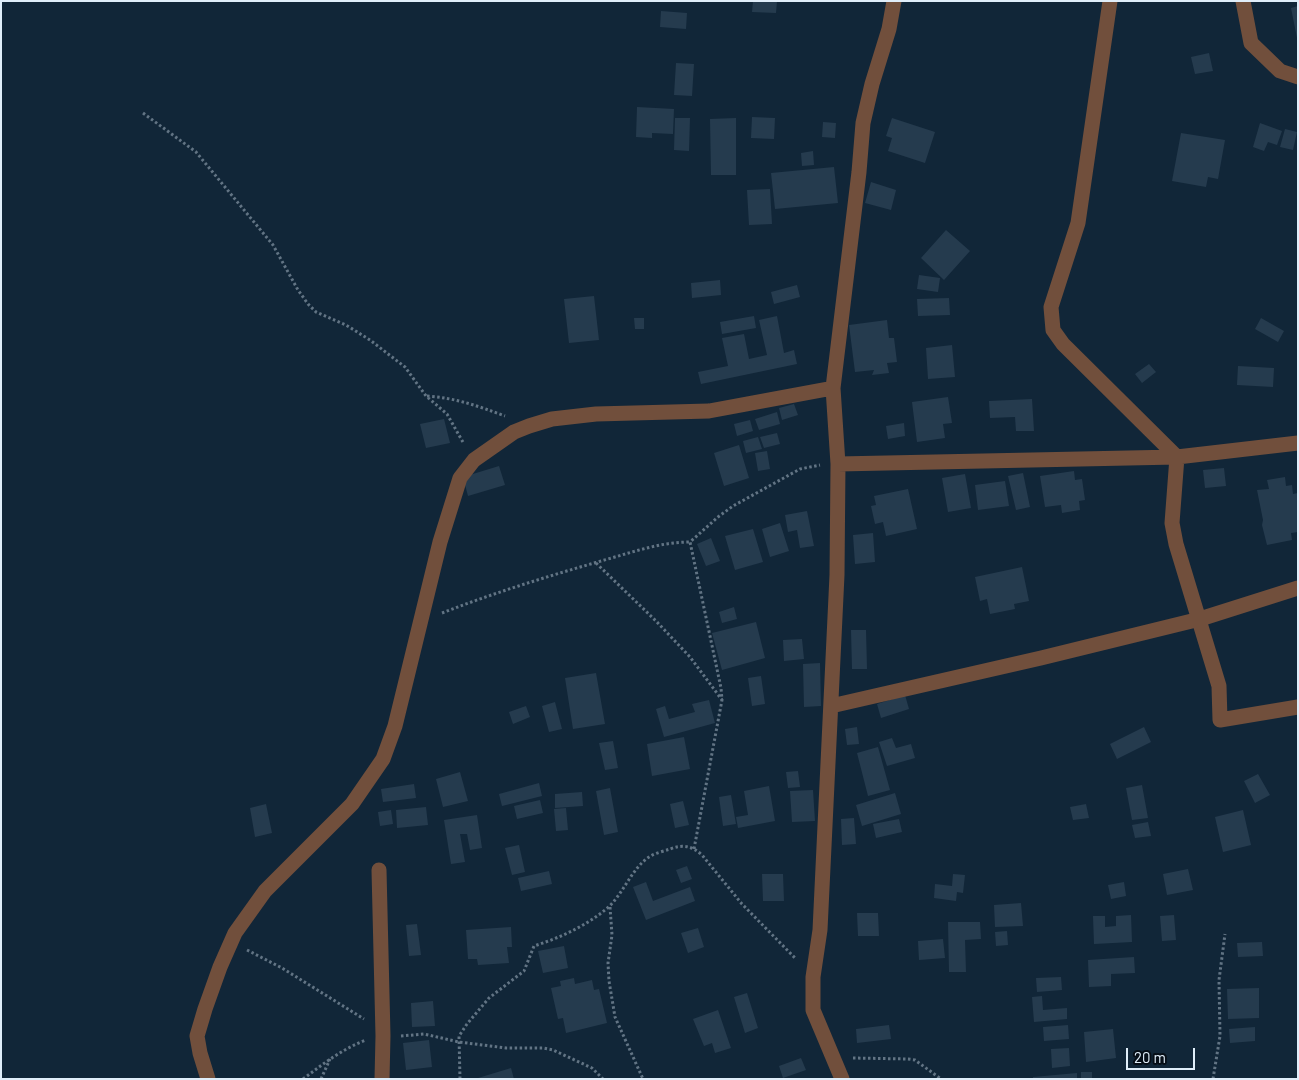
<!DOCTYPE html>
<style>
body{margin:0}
#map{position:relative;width:1299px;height:1080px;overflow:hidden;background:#112638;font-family:Barlow,sans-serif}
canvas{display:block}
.frame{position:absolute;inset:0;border:2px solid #e0eefa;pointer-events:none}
.scale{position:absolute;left:1126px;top:1048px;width:69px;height:22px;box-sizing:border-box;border:2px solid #e0eefa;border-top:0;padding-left:6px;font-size:15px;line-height:18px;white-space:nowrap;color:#e0eefa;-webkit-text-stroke:4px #060e17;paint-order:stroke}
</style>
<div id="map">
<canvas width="1299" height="1080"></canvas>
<div class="frame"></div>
<div class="scale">20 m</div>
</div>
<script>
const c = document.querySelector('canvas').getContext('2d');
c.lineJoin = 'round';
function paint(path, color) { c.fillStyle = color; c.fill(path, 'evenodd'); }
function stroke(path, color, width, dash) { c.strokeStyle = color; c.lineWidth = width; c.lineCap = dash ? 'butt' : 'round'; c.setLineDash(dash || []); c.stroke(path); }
paint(new Path2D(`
 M753,1h24l-1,12 -24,-1z
 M1298,6v32h-1l-6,-30z
 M661,11l26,2 -1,16 -26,-2z
 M1209,53l4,18 -18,3 -4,-17z
 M676,63l18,1 -2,32 -18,-1z
 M637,107l37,2 -1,25 -21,-1v5l-16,-1z
 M752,117l23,1 -1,21 -23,-1z
 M675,118h15l-1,33 -15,-1z
 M736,118v57h-25l-1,-56z
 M892,118l43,14 -10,31 -37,-12 4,-13 -6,-2z
 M823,122l13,1 -1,15 -13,-1z
 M1260,123l22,8 -5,14 -9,-3 -4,9 -11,-4z
 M1285,129l12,3 -4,18 -13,-3z
 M1181,133l44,7 -7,39 -10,-2 -2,10 -34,-6z
 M813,151l1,14 -12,1 -1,-13z
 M834,167l4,36 -63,6 -4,-36z
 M871,182l25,8 -5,20 -26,-7z
 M770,189l2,35 -23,1 -2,-35z
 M946,230l24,21 -26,29 -23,-22z
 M919,275l21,3 -2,14 -21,-3z
 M720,280l1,15 -29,3 -1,-15z
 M797,285l3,12 -26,7 -3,-12z
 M594,296l5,44 -30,3 -5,-44z
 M949,298l1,17 -32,1 -1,-17z
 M754,316l2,12 -34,6 -2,-12z
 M777,316l7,37 10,-3 3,14 -96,20 -3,-12 30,-6 -6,-28 22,-4 5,25 18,-4 -8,-35z
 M634,318h10v11h-9z
 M1261,318l23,13 -6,11 -23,-13z
 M887,320l2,18h5l3,24 -10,1 2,10 -17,2 2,-5 -19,2 -6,-47z
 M952,345l3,32 -27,2 -2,-31z
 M1149,364l7,8 -14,11 -7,-9z
 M1238,366l36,2 -1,19 -36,-2z
 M948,397l4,26 -9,1 2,14 -28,4 -5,-40z
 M1032,399l2,32h-18l-1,-14 -25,1 -1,-17z
 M794,404l4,11 -16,5 -3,-12z
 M777,412l3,12 -21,6 -4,-11z
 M444,419l6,24 -24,5 -6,-24z
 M750,420l3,11 -16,5 -3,-12z
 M904,423l1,13 -17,3 -2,-13z
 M777,433l3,11 -16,4 -4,-11z
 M758,437l4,12 -16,4 -3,-12z
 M739,445l10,33 -25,8 -10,-33z
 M767,451l3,18 -12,2 -3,-18z
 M499,466l6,19 -37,11 -5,-19z
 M1224,468l2,18 -21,2 -2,-18z
 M1074,471l1,9 7,-1 3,21 -6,1 1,9 -18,3 -1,-8 -16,2 -5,-31z
 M1023,473l7,34 -14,3 -8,-34z
 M965,474l6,34 -23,4 -6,-34z
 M1285,477l1,9 6,-1 1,9 5,-1v39l-7,1 1,7 -25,5 -5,-20 1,-5 -6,-30 12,-1 -2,-9z
 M1005,481l4,25 -31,4 -3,-25z
 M908,489l9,40 -31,7 -3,-14 -8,2 -4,-18 5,-1 -2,-9z
 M807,511l7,35 -14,2 -3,-18 -9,2 -3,-17z
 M780,523l9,28 -19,6 -8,-28z
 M753,529l10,33 -28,8 -10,-34z
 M873,533l2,29 -20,2 -2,-29z
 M711,538l9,23 -14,5 -9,-22z
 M1022,567l7,34 -15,3 1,5 -25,5 -3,-15 -7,2 -5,-24z
 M734,607l3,12 -15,4 -3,-11z
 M756,622l9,36 -43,12 -10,-37z
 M851,630h15l1,39h-15z
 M802,639l2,20 -20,2 -1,-21z
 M820,663l1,43 -17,1 -1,-43z
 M596,673l9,51 -32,5 -8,-51z
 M761,676l4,28 -13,2 -4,-28z
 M905,695l4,14 -28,9 -4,-14z
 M709,700l6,23 -51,14 -8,-28 9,-3 4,13 26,-7 -3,-8z
 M555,702l7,27 -13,3 -7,-26z
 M526,706l4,11 -17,7 -4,-12z
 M857,727l2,17 -12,1 -2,-16z
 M1144,727l7,15 -34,17 -7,-15z
 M684,737l6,32 -38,7 -5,-32z
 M892,738l4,10 15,-4 4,14 -28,8 -8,-24z
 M613,741l5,27 -13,2 -6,-27z
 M878,747l12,43 -22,6 -11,-43z
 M798,771l2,16 -12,1 -2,-16z
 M460,772l8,29 -25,6 -7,-28z
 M1258,774l12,21 -15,8 -11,-22z
 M539,783l3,13 -40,10 -3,-12z
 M414,784l2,14 -33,4 -2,-13z
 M1142,785l6,33 -16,2 -6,-32z
 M769,786l6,35 -37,7 -2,-11 12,-2 -4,-24z
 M610,788l8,44 -14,3 -8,-44z
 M813,790l2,31 -23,1 -2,-31z
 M582,792l1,14 -28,2v-14z
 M895,793l6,21 -39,12 -6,-21z
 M731,795l5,29 -13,2 -4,-29z
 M540,800l3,13 -26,6 -3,-13z
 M683,801l6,24 -14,3 -5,-24z
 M266,804l6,29 -17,4 -5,-29z
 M1086,804l3,14 -16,2 -3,-13z
 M426,807l2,18 -31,3 -1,-18z
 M566,808l2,22 -12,1 -2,-22z
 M391,810l2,14 -13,2 -2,-14z
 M1243,810l8,35 -28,7 -8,-35z
 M477,815l5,33 -12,2 -3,-16h-7l5,28 -14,2 -7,-44z
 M854,818l2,26 -14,1 -1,-26z
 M899,819l3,13 -26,6 -3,-14z
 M1148,822l3,14 -16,2 -3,-13z
 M519,845l6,27 -13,3 -7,-27z
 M687,866l5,13 -11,4 -5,-13z
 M1188,869l5,21 -26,5 -4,-21z
 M549,871l3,13 -31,7 -3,-13z
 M762,874h21l1,27h-21z
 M953,874l12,1 -2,18 -6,-1 -1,9 -22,-3 1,-14 17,2z
 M646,882l7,19 37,-14 5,14 -49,19 -13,-33z
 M1124,882l2,14 -15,3 -3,-14z
 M1021,903l2,23 -28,1 -1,-22z
 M857,913h21l1,23h-21z
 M1131,915l1,27 -38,2 -1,-28h12v11l11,-1v-10z
 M1174,915l2,25 -14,1 -2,-25z
 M948,922h32l1,17 -16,1 1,32h-17z
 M417,924l4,31 -12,1 -3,-31z
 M511,927l1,20h-5l2,16 -31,2 -1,-6h-9l-2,-29z
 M698,928l6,19 -16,6 -7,-20z
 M1007,931l1,14 -12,1 -1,-14z
 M943,939l2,19 -26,2 -1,-19z
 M1262,942l1,14 -25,1 -1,-14z
 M564,946l4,22 -25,5 -5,-22z
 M1134,957l1,16 -24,1v12l-22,1 -1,-27z
 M1061,977l1,13 -25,2 -1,-14z
 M574,978l1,6 17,-4 2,10 5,-1 8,34 -41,10 -3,-15 -5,1 -7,-31 10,-2 -1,-5z
 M1259,988v30l-31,1 -1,-30z
 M747,993l11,35 -13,5 -11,-36z
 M1042,996l1,14 24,-2v11l-33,3 -2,-25z
 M433,1001l2,25 -23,1 -1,-24z
 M718,1010l13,38 -16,5 -3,-10 -8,3 -11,-27z
 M889,1025l2,14 -34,4 -1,-14z
 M1068,1025l1,14 -25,2 -1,-14z
 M1255,1027v14l-25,2 -1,-14z
 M1113,1029l3,29 -30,4 -2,-30z
 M429,1040l3,27 -26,3 -3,-27z
 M1069,1048l1,18 -18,2 -1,-19z
 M801,1058l5,12 -23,8 -4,-12z
 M511,1068l3,11h-36v-1z
 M1081,1072h11v7h-11z
 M1077,1073v6h-44v-2z`), '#253b4e');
stroke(new Path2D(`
 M143,113l53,39 77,93 25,45 10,14 8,8 30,13 24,15 35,27 21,29 21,18 17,30
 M427,396c29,2 51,10 78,20
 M596,563l60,58 34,36 32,43
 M442,613c54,-21 110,-38 166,-54 28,-8 54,-17 82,-17
 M694,849l28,-149 -1,-12 -31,-146 28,-25 15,-11 67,-37 20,-4
 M610,907l2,28 -4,28 1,18 6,36 28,62
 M247,950l35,18 82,51
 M401,1036l23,-2 35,8 47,6h37l10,2 39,18 11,11
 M853,1058l55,1 7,1 26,19
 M303,1079c20,-15 39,-30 63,-39
 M321,1079l9,-20
 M460,1079l-1,-43 8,-12 22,-26 35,-27 10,-25c25,-8 50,-19 71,-36 18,-14 25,-40 44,-53 6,-4 15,-6 21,-8 13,-5 22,-3 32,6l40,49 54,55
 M1213,1079l7,-43 -1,-56 6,-46`), '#627484', 3, [2.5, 2.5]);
stroke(new Path2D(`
 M1110,1l-32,222 -27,84 2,23 10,14 114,113 -5,66 4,21 43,142 1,34 78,-13
 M1243,1l8,42 29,28 18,6
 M838,464l339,-7 121,-14
 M831,706l210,-48 159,-39 98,-31
 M379,870l4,166 -1,43
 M208,1079l-8,-26 -3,-17 8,-27 15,-42 15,-34 30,-42 87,-87 31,-45 12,-33 45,-184 20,-64 14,-18 40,-28 15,-6 23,-7 44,-5 113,-3 124,-23
 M842,1079l-29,-69v-33l7,-47 17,-355 1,-111 -5,-76 26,-216 4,-49 9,-39 17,-55 5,-28`), '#714f3c', 15);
</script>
